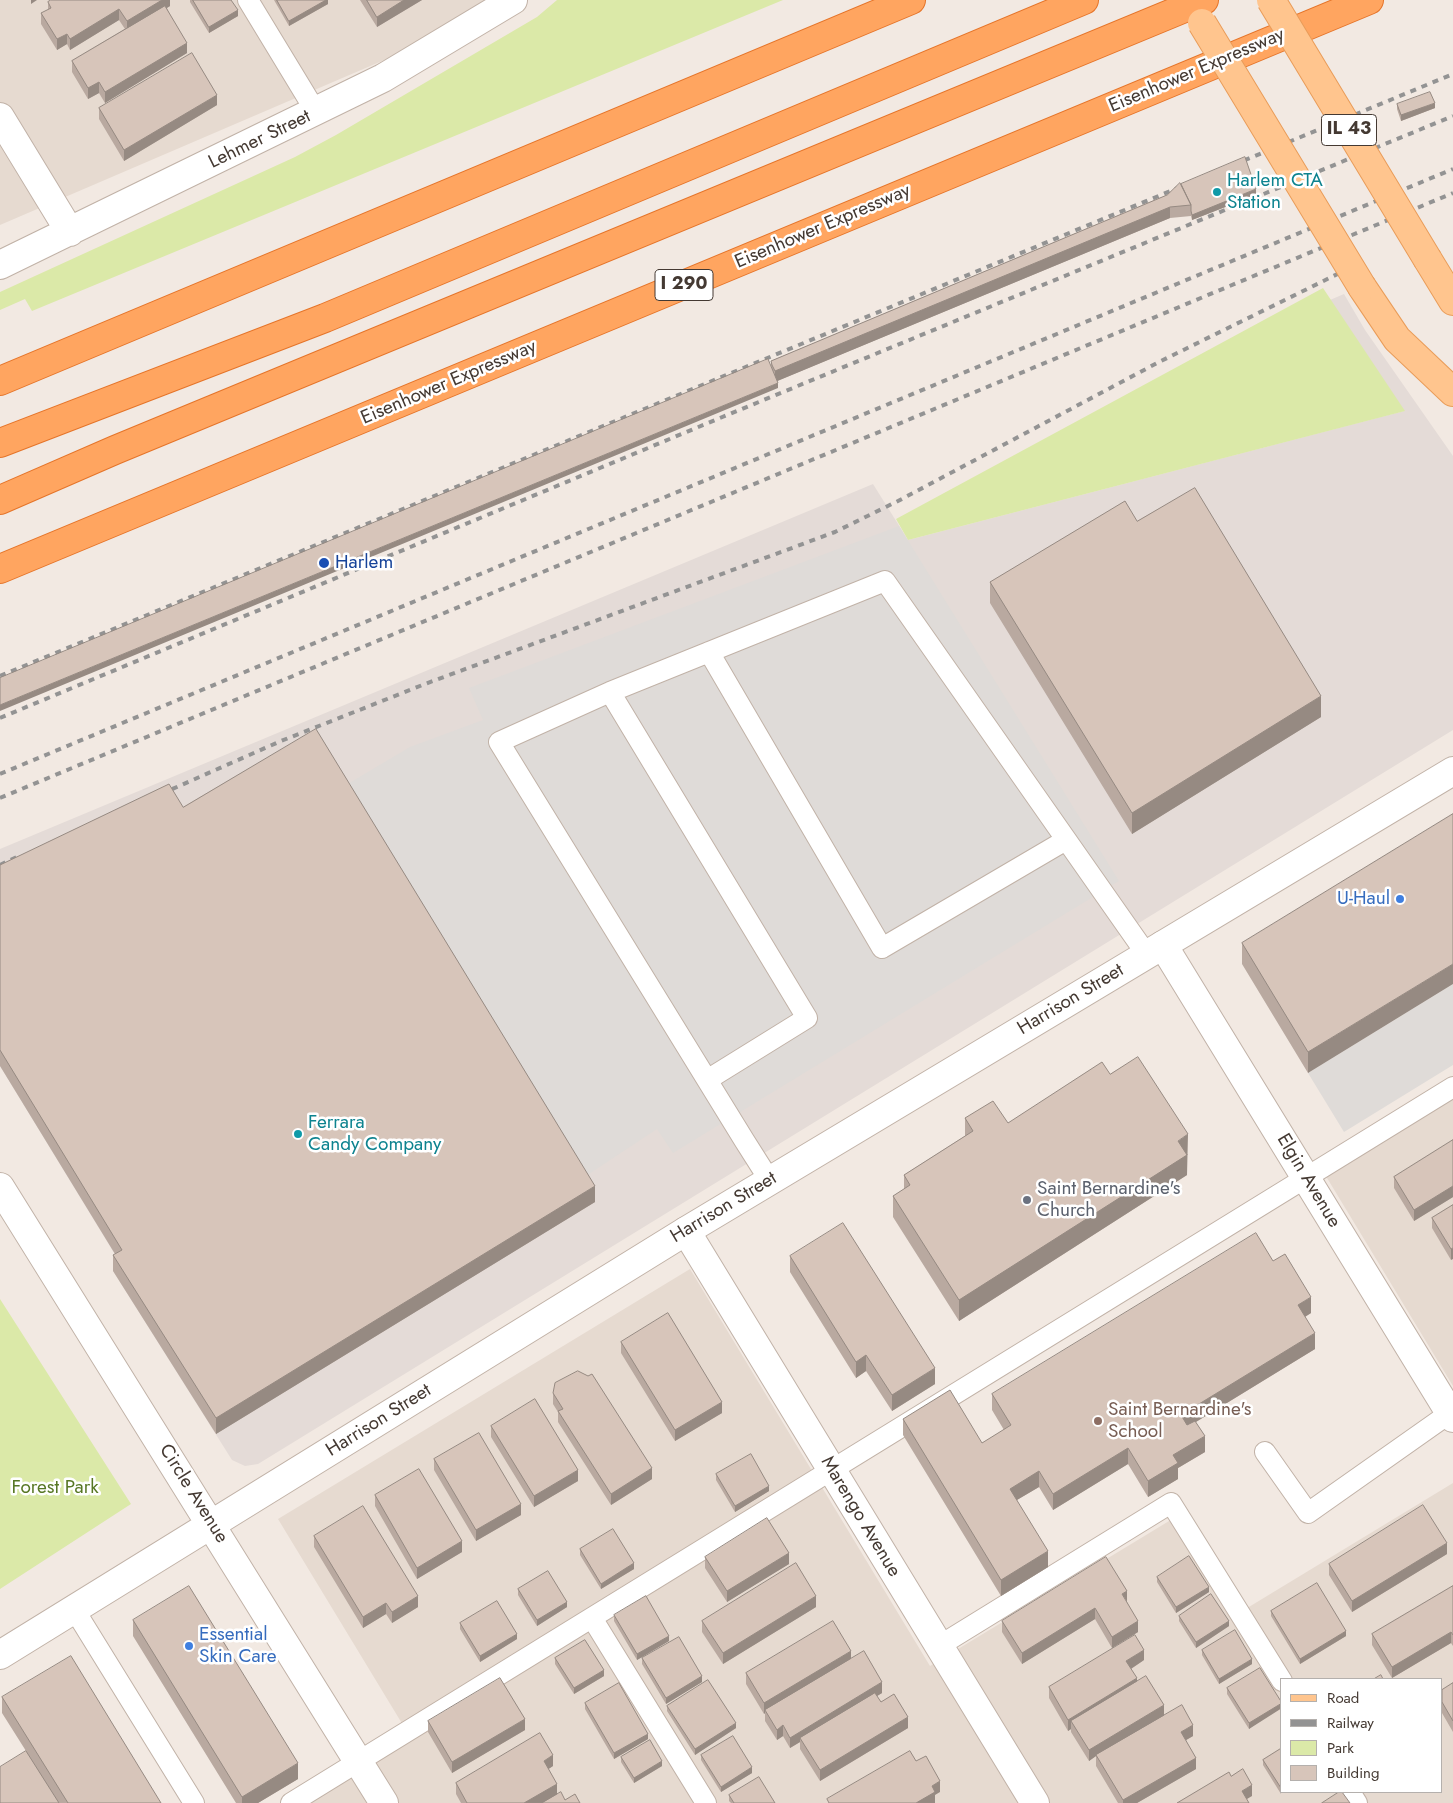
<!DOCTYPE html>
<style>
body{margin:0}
#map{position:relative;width:1453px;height:1803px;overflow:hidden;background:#f2e9e2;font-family:Jost,sans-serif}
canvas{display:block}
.legend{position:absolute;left:1280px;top:1678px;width:162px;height:115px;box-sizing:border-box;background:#fff;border:1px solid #b4b0ad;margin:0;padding:6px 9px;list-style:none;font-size:15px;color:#443932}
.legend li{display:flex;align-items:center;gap:10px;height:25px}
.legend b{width:25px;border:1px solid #b4b0ad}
</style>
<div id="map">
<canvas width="1453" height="1803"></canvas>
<ul class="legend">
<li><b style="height:6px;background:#ffc58e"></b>Road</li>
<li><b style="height:6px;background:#939393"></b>Railway</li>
<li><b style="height:14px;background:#dbe9a8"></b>Park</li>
<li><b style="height:14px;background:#d7c5ba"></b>Building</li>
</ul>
</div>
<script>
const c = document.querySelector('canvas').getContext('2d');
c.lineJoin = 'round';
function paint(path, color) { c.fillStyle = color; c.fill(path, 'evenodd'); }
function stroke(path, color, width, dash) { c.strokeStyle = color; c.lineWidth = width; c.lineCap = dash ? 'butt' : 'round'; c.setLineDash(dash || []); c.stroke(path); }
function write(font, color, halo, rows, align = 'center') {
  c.font = font + ' Jost,sans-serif'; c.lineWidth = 5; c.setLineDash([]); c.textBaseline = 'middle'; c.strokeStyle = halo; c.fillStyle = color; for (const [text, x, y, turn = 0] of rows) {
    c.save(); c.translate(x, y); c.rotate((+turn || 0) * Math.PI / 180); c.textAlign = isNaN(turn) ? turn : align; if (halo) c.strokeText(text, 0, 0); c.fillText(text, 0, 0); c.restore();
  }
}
paint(new Path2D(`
 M0,0h524l-524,225z
 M1453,1095v291l-129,-213z
 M690,1269l240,397 249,-151 60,98 214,-130v320h-1157l113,-68 -131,-216zM1282,1679h160v113h-160z`), '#e6dad0');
paint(new Path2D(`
 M1344,294l21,36 88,126v274l-1195,734 -13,2 -13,-6 -119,-189 9,-5 -122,-200v-217l873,-365 35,56 496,-129 -74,-111z`), '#e4dbd7');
paint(new Path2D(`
 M557,0h226l-751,311 -7,-12 -25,11v-18l295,-135 41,-22 201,-118z
 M1323,288l82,123 -497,129 -12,-21z
 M0,1299l131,205 -131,85z`), '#dbe9a8');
paint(new Path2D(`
 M899,526l220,355 -446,272 -16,-24 -71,47 -240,-391 64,-38 73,-27 -14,-32z
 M1453,984v81l-109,67 -36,-59z`), '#dfdbd8');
const service = new Path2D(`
 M248,0l68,112
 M709,652l173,296 184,-108
 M610,692l275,-111 262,374
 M707,1080l100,-62 -197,-326 -111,50 245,398 26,41
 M1265,1452l43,61 142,-100
 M74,1609l120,194
 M592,1618l114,185
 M939,1646l232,-143 111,178
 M1350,1792l7,11
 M291,1803l1162,-716`);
const minor = new Path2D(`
 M0,117l70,115
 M0,265l383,-187 130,-78
 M1163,945l290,473
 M686,1231l349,572`);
const tertiary = new Path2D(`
 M0,1187l384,616
 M0,1655l686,-424 767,-460`);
const primary = new Path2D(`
 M1428,260l25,41
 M1362,287l35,52 56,53`);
const motorway = new Path2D(`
 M0,381l911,-381
 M0,443l325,-125 759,-318
 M0,500l115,-50 1089,-450
 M0,569l1369,-569`);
stroke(service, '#c1b2a7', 22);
stroke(minor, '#c1b2a7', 30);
stroke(tertiary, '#c1b2a7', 30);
stroke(primary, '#e99c59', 30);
stroke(motorway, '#e57429', 30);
stroke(service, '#fff', 20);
stroke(minor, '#fff', 28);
stroke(tertiary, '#fff', 28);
stroke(primary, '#ffc58e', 28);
stroke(motorway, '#ffa560', 28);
stroke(new Path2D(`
 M1233,165l220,-91
 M0,676l1185,-491
 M0,718l720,-300 733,-302
 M0,774l1453,-605
 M161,794l120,-53 144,-57 410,-152 63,-31 261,-139 207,-102
 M0,798l1453,-605
 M0,865l19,-9`), '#939393', 4, [6, 6]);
const primaryBridge = new Path2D(`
 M1271,0l157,260
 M1202,23l160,264`);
stroke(primaryBridge, '#e99c59', 30, []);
stroke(primaryBridge, '#ffc58e', 28);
paint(new Path2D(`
 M170,0v6l-3,2 20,45 -82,50 -6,-10 -11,6 -16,-27v-11l53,-32 -6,-9 -49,30 -3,-6 -10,6 -16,-26v-11l7,-3v-8z
 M190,0h41l7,16 -29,17 -19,-31z
 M274,0h54v4l-39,22z
 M360,0h62l-45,27z
 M1397,104l38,4 -34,13 -4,-12z
 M217,105l-93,56 -25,-42v-11z
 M1181,184l75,11 -64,25 -1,-4 -21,2 -393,163 1,7 -7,-22v-5l396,-166z
 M1137,521l184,196 -189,117 -142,-231v-21z
 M183,807l412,395 -379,232 -103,-163v-16l2,-1 -115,-188v-201z
 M1453,814l-145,259 -66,-109v-21z
 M1110,1074l78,81h-1v20l-228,146 -66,-104v-21l11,-7v-14l61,-39v-18l43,5z
 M1453,1140v57l-39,24 -20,-33v-11z
 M1453,1205l-2,55 -19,-32v-10z
 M790,1256l145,128 -43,27 -26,-40 -10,7 -66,-106z
 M1273,1261l38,52 -6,4 10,32 -119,73 9,30 -27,16v11l-30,18 -20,-33 -75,46 -14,-23 -22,13 31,67 -47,29 -98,-161v-16l79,24 22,-13 -12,-20v-16z
 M621,1342l101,71 -47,28 -54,-88z
 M553,1393l99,86 -41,26 -53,-83v-10l-5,-8z
 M491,1426l87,55 -44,26 -43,-70z
 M434,1459l87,56 -45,26 -42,-71z
 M716,1474l53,17 -34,21 -19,-32z
 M375,1495l87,57 -45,27 -42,-73z
 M314,1536l104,71 -26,16 -6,-9 -23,14 -49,-81z
 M580,1549l54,20 -33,20 -21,-34z
 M1447,1554l-95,58 -23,-37v-11z
 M705,1557l84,7 -62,38 -22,-34z
 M1157,1577l52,15 -33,21 -19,-31z
 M1453,1586v60l-2,-3 -59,35 -20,-33v-11z
 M518,1589l49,18 -30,19 -19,-31z
 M1127,1602l11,30 -26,16 -17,-29 -73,45 -20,-32v-11z
 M816,1607l-93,57 -21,-32v-11z
 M1271,1611l75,25 -46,28 -29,-48z
 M614,1615l55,26 -32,19 -23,-39z
 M1179,1616l50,10 -33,22 -17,-27z
 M133,1620l165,159 -40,24h-22l-103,-167z
 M460,1623l57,16 -37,23 -20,-33z
 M1202,1650l50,14 -33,20 -17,-29z
 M555,1658l49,18 -30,18 -19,-30z
 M642,1658l60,24 -36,22 -24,-40z
 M851,1659l31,34 -5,3 4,6 27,26 -88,53 -20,-32v-7l-10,6 -7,-12 -6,4 -12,-19v-8l-1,1 -18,-30v-11z
 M1144,1660l-13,9 6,13 27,34 29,20 -7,4 10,29 -59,34h-19l-22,-37v-10l-7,5 -18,-29v-3l-3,2 -19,-33v-11z
 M1453,1683v49l-11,-19v-23z
 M1227,1688l55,14 -33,27 -22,-35z
 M2,1697l159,106h-161l26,-52 -24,-38z
 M585,1703l63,36 -34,20 -29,-50z
 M667,1706l69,22 -41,27 -28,-44z
 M428,1721l97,9 -73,43 -24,-41z
 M1282,1748l-1,46 -18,-29v-5z
 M701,1755l51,18 -31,19 -20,-32z
 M621,1757l41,9 -28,17 -13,-21z
 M553,1766l-5,3 9,25 8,6 15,3h-119l-5,-9v-11z
 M729,1795l46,8h-44l-2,-2z`), '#b9a9a0');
paint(new Path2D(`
 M31,0h6l-6,4z
 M162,0h8v6l-43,26v-11z
 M326,0h2v4l-39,22v-5z
 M404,0h18l-45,27v-10z
 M119,9v11l-49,30v-11z
 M238,10v6l-29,17v-6z
 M67,34v10l-10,6v-11z
 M187,43v10l-82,50v-11z
 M99,82v11l-11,6v-11z
 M217,95v10l-93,56v-11z
 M1435,103v5l-34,13v-6z
 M1256,189v6l-64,25v-5z
 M1170,207v11l-395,164v-11z
 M778,383v5l-778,323v-6z
 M1321,696v21l-189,117v-21z
 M1453,964v20l-145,89v-21z
 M1188,1134l-1,41 -228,146v-21z
 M595,1186v16l-379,232v-16z
 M1453,1186v11l-39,24v-11z
 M1453,1248v11l-2,1v-11z
 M1311,1297v16l-13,8v-16z
 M1315,1333v16l-134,82v-16z
 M866,1355v16l-10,7v-16z
 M935,1368v16l-43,27v-16z
 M722,1402v11l-47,28v-11z
 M1205,1436v16l-27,16v11l-30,18v-16l25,-26z
 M1128,1448v16l-75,46v-16z
 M652,1468v11l-41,26v-11z
 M578,1470v11l-44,26v-11z
 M1039,1471v16l-29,17v-15z
 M769,1486v5l-34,21v-6z
 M521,1504v11l-45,26v-11z
 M462,1541v11l-45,27v-11z
 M1447,1543v11l-95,58v-11z
 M1048,1551v16l-47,29v-16z
 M789,1553v11l-62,38v-11z
 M634,1563v6l-33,20v-5z
 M1209,1587v5l-33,21v-6z
 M1127,1591v11l-5,-8z
 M418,1596v11l-26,16v-11z
 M816,1596v11l-93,57v-11z
 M567,1602v5l-30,19v-6z
 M386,1603v11l-23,14v-11z
 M1095,1608v11l-73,45v-11z
 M1138,1621v11l-26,16v-11z
 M1229,1621v5l-33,22v-6z
 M1346,1631v5l-46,28v-5z
 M1451,1632v11l-59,35v-11z
 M517,1634v5l-37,23v-6z
 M669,1636v5l-32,19v-6z
 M1144,1650v10l-18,12v-11z
 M851,1651v11l-86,48v3l-1,1v-11z
 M1252,1659v5l-33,20v-5z
 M604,1670v6l-30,18v-6z
 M702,1676v6l-36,22v-6z
 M1137,1678v11l-66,32v8l-3,2v-11z
 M882,1682v11l-80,48 -2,-3v4l-10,6v-10z
 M1282,1703v5l-33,21v-6z
 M1164,1705v11l-68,39v1l-7,5v-11z
 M908,1717v11l-88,53v-11z
 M525,1719v11l-73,43v-11z
 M736,1723v5l-41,27v-6z
 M783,1725v11l-6,4v-10z
 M1193,1725v11l-12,7v-11z
 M648,1734v5l-34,20v-6z
 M553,1755v11l-9,6v-11z
 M1196,1758v11l-59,34h-14v-3z
 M662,1761v5l-28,17v-5z
 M298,1763v16l-40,24h-16v-6z
 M752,1767v6l-31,19v-5z
 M940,1781v11l-5,3v8h-19l16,-17z
 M557,1784v11l-14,8h-19z
 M1252,1785v11l-10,6v-11z`), '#968a82');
const building = new Path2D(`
 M51,0h111l-35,21 -8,-12 -49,30 -3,-5 -10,5 -16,-26 10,-5 -3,-6z
 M193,0h38l7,10 -29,17z
 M277,0h49l-37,21z
 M367,0h37l-27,17z
 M165,6l22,37 -82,49 -6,-10 -11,6 -16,-27z
 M192,53l25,42 -93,55 -25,-42z
 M1430,92l5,11 -34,12 -4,-11z
 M1245,157l11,32 -64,26 -1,-4v-6l-10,-21z
 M1180,183l11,22 -21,2 -395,164 -3,-6 -1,-4 396,-166z
 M768,359l10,24 -778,322v-27z
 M1195,488l126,208 -189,117 -142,-231 135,-81 12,20z
 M316,729l279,457 -379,232 -103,-163 9,-5 -122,-200v-185l169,-81 14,23z
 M1453,814v150l-145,88 -66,-109z
 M1138,1057l50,77 -10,7 9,14 -228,145 -66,-104 17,-11 -6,-10 69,-44 -8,-13 28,-17 15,22 94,-61 8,12z
 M1453,1140v46l-39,24 -20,-33z
 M1453,1205v43l-2,1 -19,-31z
 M843,1223l92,145 -43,27 -26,-40 -10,7 -66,-106z
 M1256,1233l17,28 12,-7 26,43 -13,8 17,28 -134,82 6,10 8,-4 10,15 -32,19 5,8 -30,18 -20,-33 -75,46 -14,-23 -29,18 38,62 -47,29 -98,-161 47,-29 32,53 29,-18 -19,-31z
 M668,1313l54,89 -47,28 -54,-88z
 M578,1371l10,5 4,-2 60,94 -41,26 -53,-83 5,-2 -10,-16 2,-10z
 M535,1399l43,71 -44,26 -43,-70z
 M479,1433l42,71 -45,26 -42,-71z
 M751,1454l18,32 -34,20 -19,-32z
 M419,1469l43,72 -45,27 -42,-73z
 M1423,1505l24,38 -95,58 -23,-37z
 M363,1506l55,90 -26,16 -6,-9 -23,14 -49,-81z
 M767,1518l22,35 -62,38 -22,-34z
 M613,1529l21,34 -33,21 -21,-35z
 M1189,1556l20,31 -33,20 -19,-30z
 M1106,1557l21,34 -5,3 16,27 -26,16 -17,-29 -73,45 -20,-32z
 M796,1563l20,33 -93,57 -21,-32z
 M548,1571l19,31 -30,18 -19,-31z
 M1317,1583l29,48 -46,28 -29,-48z
 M189,1586l109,177 -56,34 -109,-177z
 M1453,1586v49l-2,-3 -59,35 -20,-33z
 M1211,1594l18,27 -33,21 -17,-26z
 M646,1596l23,40 -32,18 -23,-39z
 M497,1601l20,33 -37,22 -20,-33z
 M833,1621l18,30 -87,52 -18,-30z
 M1235,1630l17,29 -33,20 -17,-29z
 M1135,1635l9,15 -18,11 11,17 -69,42 -19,-33z
 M679,1637l23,39 -36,22 -24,-40z
 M585,1640l19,30 -30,18 -19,-30z
 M864,1651l18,31 -92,56 -7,-13 -6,5 -12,-20z
 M71,1656l90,147h-93l-66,-106z
 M1260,1668l22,35 -33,20 -22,-35z
 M1381,1675l2,4h-9z
 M1146,1676l18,29 -75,45 -18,-29z
 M500,1678l25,41 -73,43 -24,-41z
 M708,1680l28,43 -41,26 -28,-43z
 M619,1683l29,51 -34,19 -29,-50z
 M1453,1683v38l-11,-19v-12z
 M875,1693l6,9 13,-8 14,23 -88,53 -20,-32z
 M1182,1705l11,20 -12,7 15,26 -73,42 -27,-45z
 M540,1733l13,22 -9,6 13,23 -33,19h-57l-11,-20z
 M733,1736l19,31 -31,20 -20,-32z
 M650,1740l12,21 -28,17 -13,-21z
 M1282,1748v40h-1l-18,-28z
 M26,1751l33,52h-59v-36z
 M910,1751l6,10 10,-5 14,25 -8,5 3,6 -19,11h-87l-2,-4z
 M1243,1769l9,16 -10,6 7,12h-72l52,-31 2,4z
 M759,1777l16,26h-41l-5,-8z
 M561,1792l4,8 10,-6 5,9h-38z
 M1339,1792h3l8,11h-28z`);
paint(building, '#d7c5ba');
stroke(building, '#968a82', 1);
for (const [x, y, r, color] of [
 [1217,192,5,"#0f9aa8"],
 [324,563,6,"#1a4fb4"],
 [1400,899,5,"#3f7fe0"],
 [298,1134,5,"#0f9aa8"],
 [1027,1200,5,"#6b7280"],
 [1098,1421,5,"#8d6e63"],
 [189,1646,5,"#3f7fe0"]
]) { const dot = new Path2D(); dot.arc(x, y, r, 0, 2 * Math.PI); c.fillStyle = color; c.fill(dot); stroke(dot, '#fff', 2); }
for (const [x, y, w] of [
 [1349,130,55],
 [684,285,58]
]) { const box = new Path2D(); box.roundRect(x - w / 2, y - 15.5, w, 31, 4); c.fillStyle = '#fff'; c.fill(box); stroke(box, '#443932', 1); }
write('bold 18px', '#443932', null, [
 ["IL 43",1349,130],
 ["I 290",684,285]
]);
write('19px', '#443932', '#fff', [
 ["Eisenhower Expressway",1197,71,-23],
 ["Lehmer Street",260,140,-26],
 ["Eisenhower Expressway",823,227,-23],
 ["Eisenhower Expressway",449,383,-23],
 ["Harrison Street",1071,1000,-31],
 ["Elgin Avenue",1308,1181,59],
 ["Harrison Street",724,1208,-31],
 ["Harrison Street",379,1421,-32],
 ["Circle Avenue",193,1494,58],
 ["Marengo Avenue",860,1517,59]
]);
write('19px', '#0d838f', '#fff', [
 ["Harlem CTA",1227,181],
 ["Station",1227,203],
 ["Ferrara",308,1123],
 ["Candy Company",308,1145]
], 'left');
write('19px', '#164399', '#fff', [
 ["Harlem",335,563]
], 'left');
write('19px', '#366cbe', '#fff', [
 ["U-Haul",1390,899],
 ["Essential",199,1635,"left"],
 ["Skin Care",199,1657,"left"]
], 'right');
write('19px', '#5b616d', '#fff', [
 ["Saint Bernardine's",1037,1189],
 ["Church",1037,1211]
], 'left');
write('19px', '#785e54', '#fff', [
 ["Saint Bernardine's",1108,1410],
 ["School",1108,1432]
], 'left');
write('19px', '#577724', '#fff', [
 ["Forest Park",55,1488]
]);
</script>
